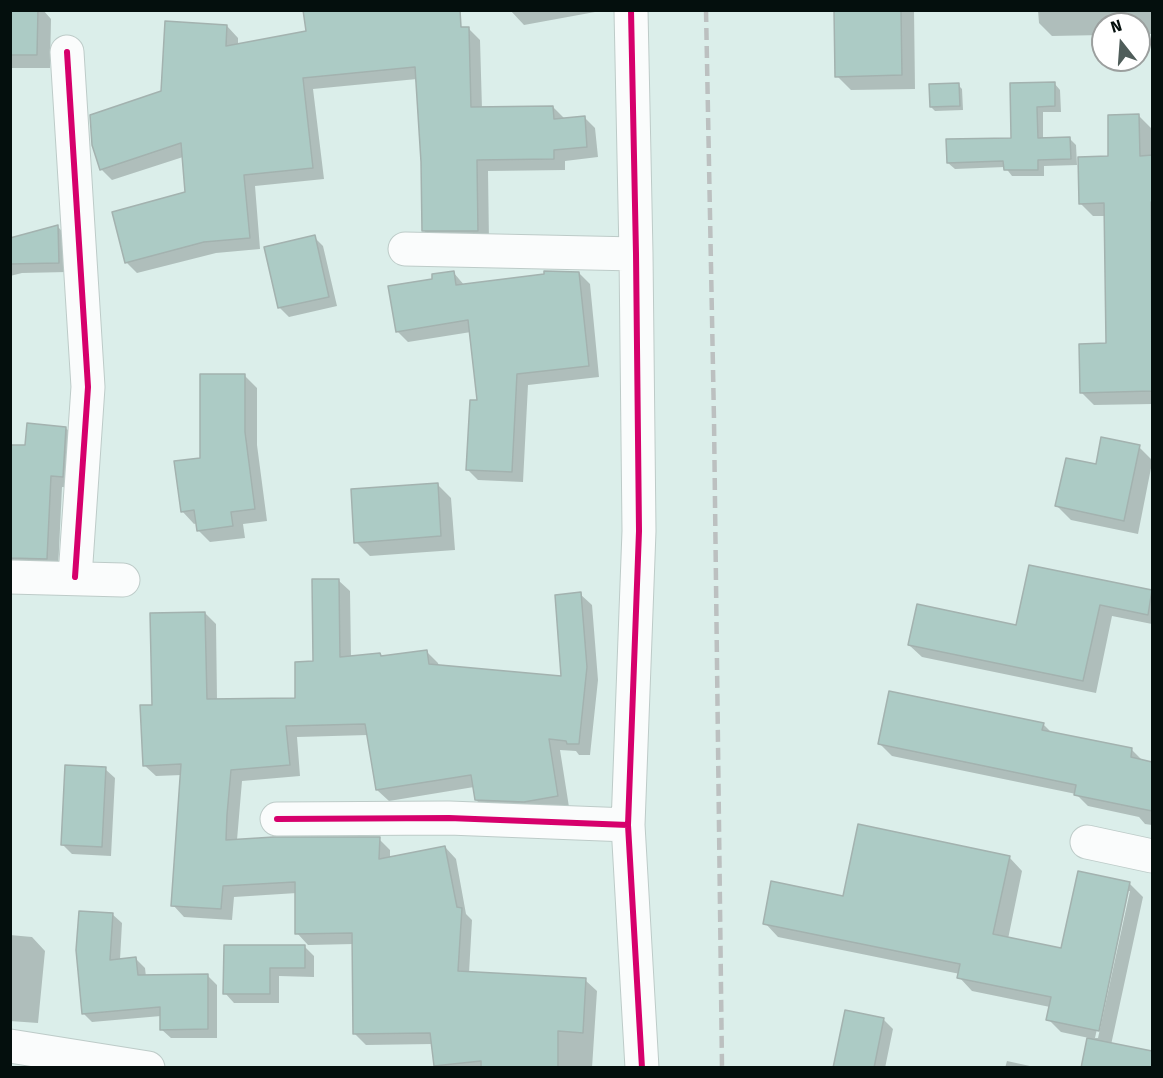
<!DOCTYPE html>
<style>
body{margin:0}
#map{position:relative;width:1163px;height:1078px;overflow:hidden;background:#dbeeea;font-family:"Fira Sans",sans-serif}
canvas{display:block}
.frame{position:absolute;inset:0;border:12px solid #040f0d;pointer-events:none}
.north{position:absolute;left:1091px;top:12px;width:60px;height:60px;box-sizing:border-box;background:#fff;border:2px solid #9b9f9e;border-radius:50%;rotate:343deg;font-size:16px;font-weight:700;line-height:24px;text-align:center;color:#040f0d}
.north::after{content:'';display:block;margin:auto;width:21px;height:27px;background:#4f5d5a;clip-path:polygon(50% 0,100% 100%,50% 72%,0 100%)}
</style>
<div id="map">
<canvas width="1163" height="1078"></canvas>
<div class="frame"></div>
<div class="north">N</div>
</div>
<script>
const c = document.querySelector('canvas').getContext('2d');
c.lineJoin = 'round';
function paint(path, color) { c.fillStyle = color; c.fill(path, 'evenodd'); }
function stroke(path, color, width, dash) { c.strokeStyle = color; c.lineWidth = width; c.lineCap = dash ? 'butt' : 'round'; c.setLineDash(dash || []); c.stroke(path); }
paint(new Path2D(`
 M10,10h33l8,9 -1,49h-40z
 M510,10h84l1,2 -71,13z
 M835,10h79l1,79 -64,1 -14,-14z
 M1038,10h114v24h-13v-10h-36v11l-51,1 -13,-13z
 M227,26l11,12v7l230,-17 12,12 2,69 71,-2 12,12 19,-2 11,11 3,29 -33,4v9l-77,1 1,71 -54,-1 -12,-11 -1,-68 -5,-83 -104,10 11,90 -69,7 5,63 -44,4 -79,20 -11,-11 61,-69 -4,-36 -71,23 -11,-11 61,-77z
 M1054,83l6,7 1,22h-18v27h27l6,6 1,20 -33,1v10h-32l-7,-9 -50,2 -7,-6 65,-23z
 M958,85l4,4 1,21 -28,1 -4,-4z
 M1138,115l13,13 1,276 -58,1 -13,-13 27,-47 -2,-129h-13l-13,-13z
 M58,227l9,9v36l-45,1 -12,3v-37z
 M314,237l9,9 14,60 -48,11 -10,-10z
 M453,272l12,14 114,-13 11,11 9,93 -71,8 -5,97 -45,-2 -11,-11 12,-67 -8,-70 -63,10 -11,-11 37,-51z
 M244,375l13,13v57l10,76 -24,3 2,14 -35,4 -12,-12 -1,-7 -3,1 -12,-13 19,-52z
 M66,428l11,12 -3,48 -12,-1 -4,83 -48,4v-128l16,1z
 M1139,447l13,13v3l-14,71 -67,-14 -14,-14 40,-40z
 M437,484l14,14 4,52 -85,6 -14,-14z
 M1030,566l122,26v32l-40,-8 -16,77 -174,-36 -13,-12 108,-18z
 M338,580l12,11 1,67 29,-4 3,3 44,-5 11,11 1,4 124,11 17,-84 12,11 6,75 -8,75h-11l-3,-4 -16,-1 9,57 -81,4 -12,-11 -2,-13 -85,14 -12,-11 -9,-55 -71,2 3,39 -58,5 -5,59 142,-1 11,11v8l55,-11 11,12 10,55 6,6 -3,53 116,7 12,11 -5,77h-155l-2,-3 -2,-21 -67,1 -11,-11 -1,-90 -46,1 -11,-12v-40l-63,4 -2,23 -48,-3 -11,-12 9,-130 -26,1 -12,-11 10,-59 51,-93 11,11 1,76h80l17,-37z
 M1043,724l10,10 79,16 11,11 9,2v62l-7,-1 -6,-7 -51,-11 -12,-12 -184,-38 -13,-13z
 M105,769l10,9 -4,78 -39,-2 -10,-10z
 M1009,857l13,14 -14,68 55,11 66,-67 14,14 -32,148 40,8 1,15h-69l6,-30 -28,-6 -13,-13 2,-12 -78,-16 -13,-14 1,-3 -182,-37 -13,-14 79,-25zM1127,891h3l-32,147h-3z
 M112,914l10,9 -2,37 16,-1 9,9 1,9 62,-1 9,9v53h-46l-10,-9v-13l-69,6 -9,-9z
 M10,935l22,2 13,14 -7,72 -28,-2z
 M304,946l10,10v21l-35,-1v27h-45l-9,-10z
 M846,1012l38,8 9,9 -8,39h-50z
 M1007,1061l32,7h-34z`), '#0003');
const building = new Path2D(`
 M10,10h28l-1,45h-27z
 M303,10h157l1,17h8l2,80 82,-1 1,13 31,-3 2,31 -33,3v9l-77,1 1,71h-56l-1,-69 -6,-95 -112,11 10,90 -69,7 6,63 -46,4 -79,21 -13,-51 73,-20 -4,-49 -81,27 -8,-25 -2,-30 71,-24 4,-70 62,4 -1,21 80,-15z
 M834,10h67l1,65 -67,2z
 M1055,82v24l-18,1 1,31 32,-1 1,22 -33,1v10h-34l-1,-9 -56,2 -1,-24 65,-1 -1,-55z
 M959,83l1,23 -30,1 -1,-23z
 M1139,114l1,42 12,-1v47h-1l1,189 -72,2 -1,-49 27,-1 -2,-140 -25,1 -1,-47 30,-1v-41z
 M58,225l1,38 -49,1v-26z
 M315,235l14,62 -51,11 -14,-61z
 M454,271l2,14 88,-11v-3l35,1 10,94 -72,8 -5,98 -46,-2 4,-70h7l-9,-80 -72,12 -8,-46 44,-7v-5z
 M200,374h45v58l10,77 -24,3 2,14 -36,5 -3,-21 -13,2 -7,-51 26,-3z
 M27,423l39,4 -3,50 -12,-1 -4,83 -37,-1v-113h15z
 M1101,437l39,8 -16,76 -69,-15 11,-48 30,6z
 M438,483l3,53 -87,7 -3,-54z
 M1029,565l123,25 -4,25 -48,-10 -17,76 -175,-36 9,-41 99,21z
 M312,579h27l1,78 40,-4 1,3 46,-6 2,14 132,12 -6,-81 26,-3 6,75 -8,77h-12l-1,-3 -17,-2 9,57 -34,6 -49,-2 -4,-25 -95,15 -11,-66 -79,2 4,39 -59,5 -4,45 -1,25 48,-3h106l-1,22 66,-13 12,61 5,1 -4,63 128,7 -3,55 -25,-2v37h-77v-7l-47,5 -4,-33 -77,1 -1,-101 -57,1v-52l-72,4 -2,23 -50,-3 10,-142 -38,2 -3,-61h12l-2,-92 55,-1 2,87 88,-1v-36l18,-1z
 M889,691l155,32 -2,7 90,18 -1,9 21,5v49l-78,-16 2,-10 -198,-41z
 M65,765l41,2 -4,80 -41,-2z
 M858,824l152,32 -17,78 68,14 17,-77 52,11 -31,149 -53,-11 5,-23 -94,-19 3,-14 -197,-40 8,-43 72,15z
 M79,911l34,2 -3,47 26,-3 2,18 70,-1v55l-48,1v-23l-78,7 -6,-64z
 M224,945h81v23h-35v26h-47z
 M845,1010l39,8 -10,50h-41z
 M1087,1038l65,13v17h-71z`);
paint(building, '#accbc5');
stroke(building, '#a3b2af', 1.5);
const minor = new Path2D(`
 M631,10l5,244 3,277 -11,294 14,243
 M67,52l21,335 -13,190
 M405,249l231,5
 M10,577l113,3
 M277,819l172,-1 179,7
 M1087,842l65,14
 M10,1046l138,22`);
stroke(minor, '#bdcbc8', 35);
stroke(minor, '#fafcfc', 33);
stroke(new Path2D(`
 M706,10l8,410 8,648`), '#bcc0c0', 4.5, [12, 6]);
stroke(new Path2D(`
 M631,10l5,244 3,277 -11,294 14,243
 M67,52l21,335 -13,190
 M277,819l172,-1 179,7`), '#d6006c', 6);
</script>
